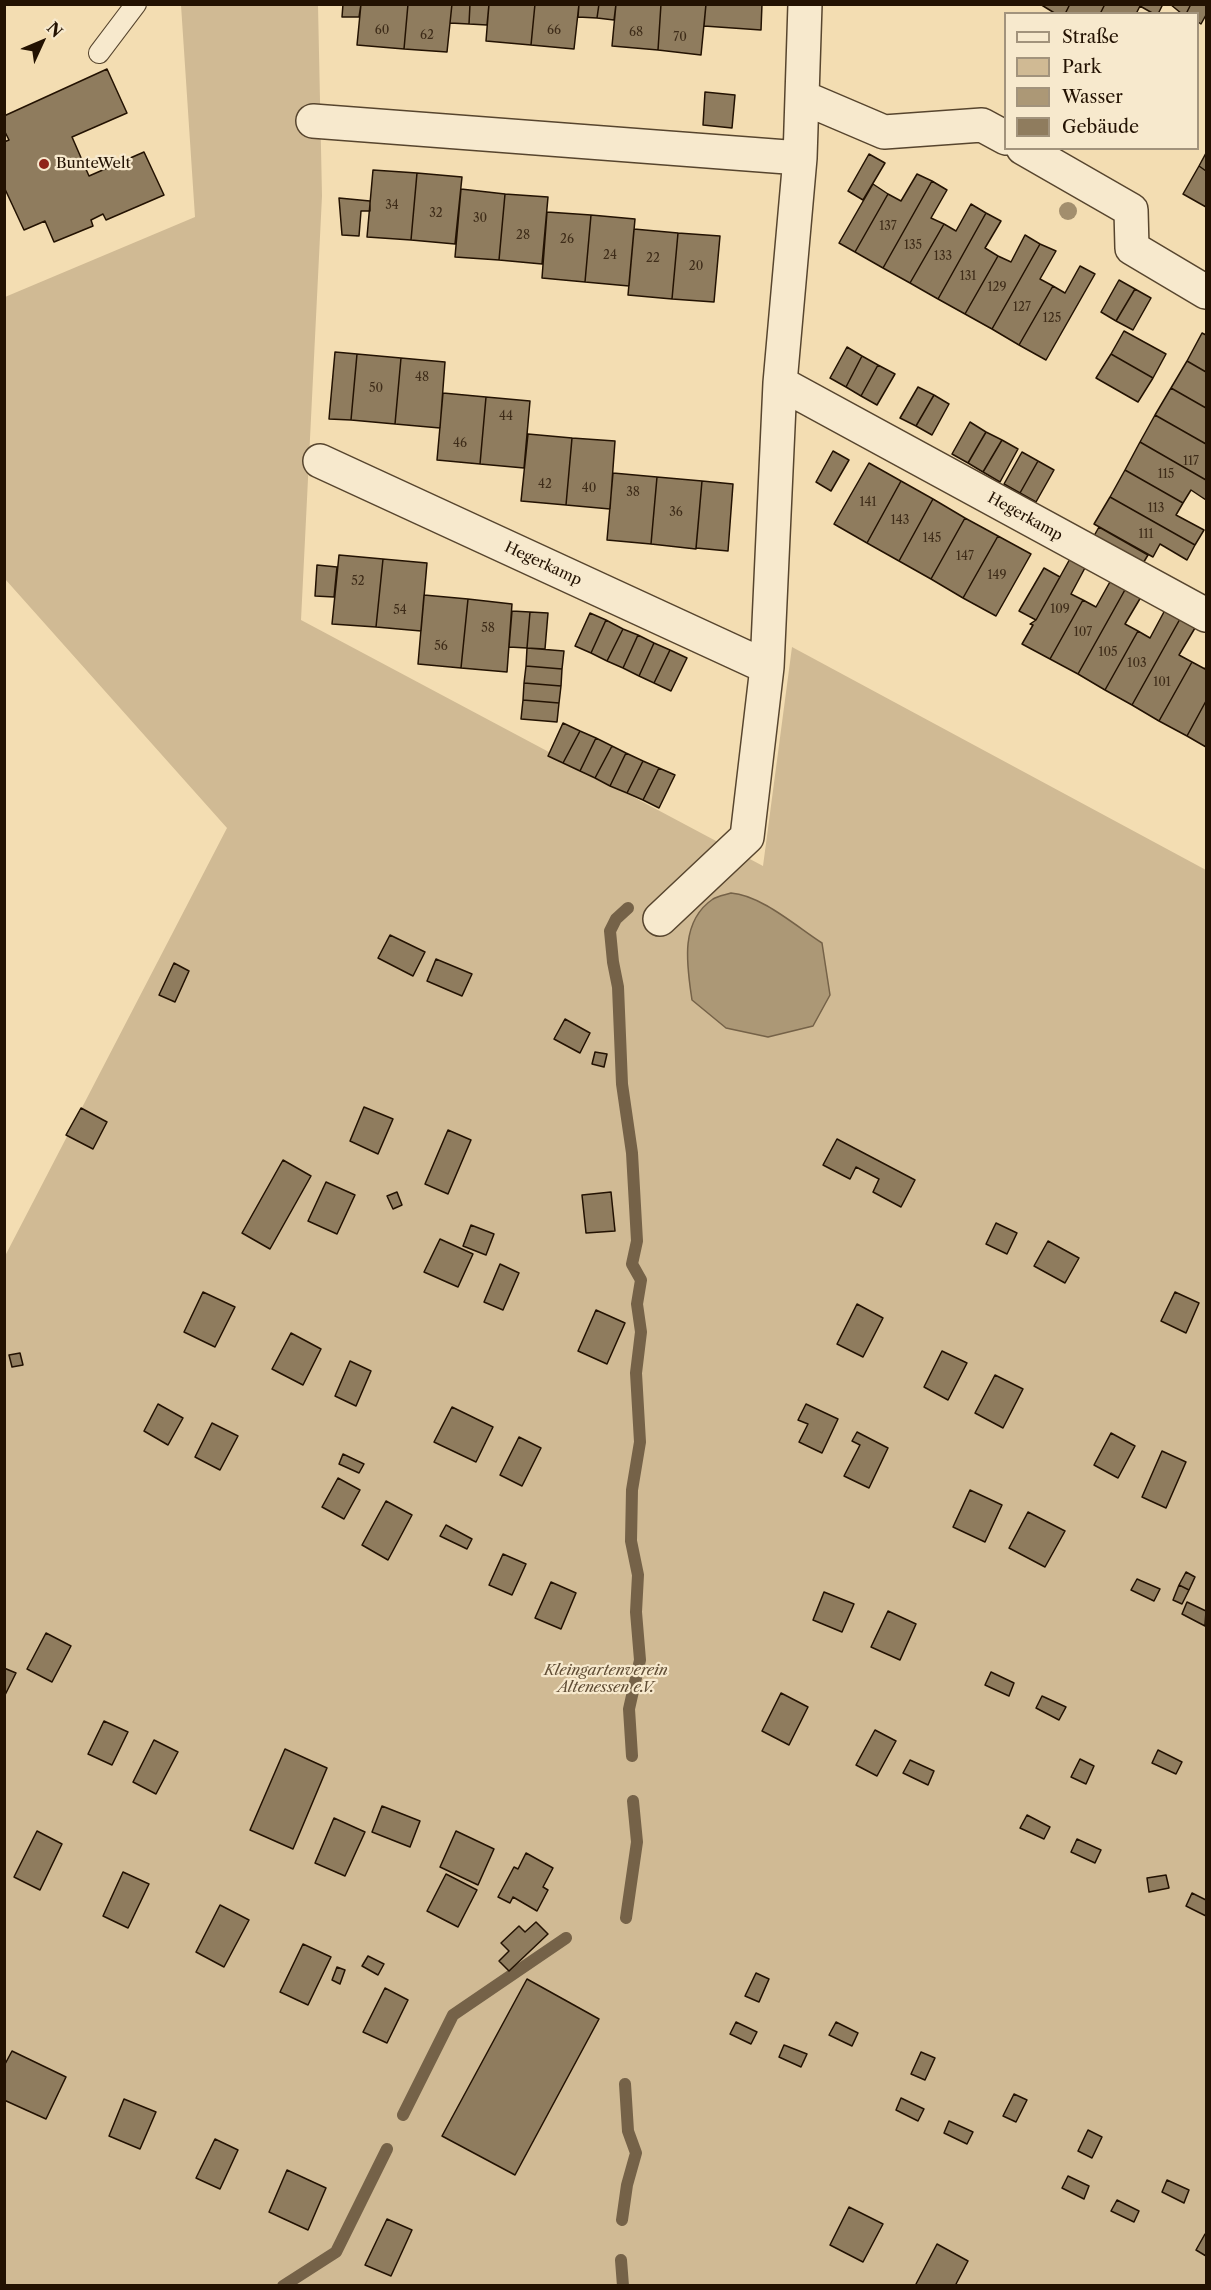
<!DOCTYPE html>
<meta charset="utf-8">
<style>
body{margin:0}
#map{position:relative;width:1211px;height:2290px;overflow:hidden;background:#f3ddb2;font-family:"Libre Caslon Text",serif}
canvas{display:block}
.frame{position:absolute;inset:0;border:6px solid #231202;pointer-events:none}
.legend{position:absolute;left:1004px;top:12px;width:195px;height:138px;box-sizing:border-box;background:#f7e9cd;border:2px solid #a2937c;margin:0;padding:8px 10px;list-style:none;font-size:18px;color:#231202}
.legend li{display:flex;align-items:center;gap:12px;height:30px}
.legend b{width:30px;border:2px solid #a2937c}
.north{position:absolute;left:12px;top:12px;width:60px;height:60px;-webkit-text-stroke:4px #f7e9cd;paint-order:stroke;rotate:46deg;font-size:16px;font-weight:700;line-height:24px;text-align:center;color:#231202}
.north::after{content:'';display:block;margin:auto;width:21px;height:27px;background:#231202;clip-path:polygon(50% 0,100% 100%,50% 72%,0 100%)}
</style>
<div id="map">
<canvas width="1211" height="2290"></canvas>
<div class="frame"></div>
<ul class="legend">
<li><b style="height:8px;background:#f7e9cd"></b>Straße</li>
<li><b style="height:16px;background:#d0ba94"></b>Park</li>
<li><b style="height:16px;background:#ac9876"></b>Wasser</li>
<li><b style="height:16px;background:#8f7c5e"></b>Gebäude</li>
</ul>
<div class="north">N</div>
</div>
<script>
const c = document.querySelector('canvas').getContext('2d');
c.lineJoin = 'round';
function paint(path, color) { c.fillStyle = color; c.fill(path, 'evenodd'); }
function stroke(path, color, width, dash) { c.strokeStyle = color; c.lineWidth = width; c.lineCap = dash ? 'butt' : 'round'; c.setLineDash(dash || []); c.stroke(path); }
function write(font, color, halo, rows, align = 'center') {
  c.font = font + ' "Libre Caslon Text",serif'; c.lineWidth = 4.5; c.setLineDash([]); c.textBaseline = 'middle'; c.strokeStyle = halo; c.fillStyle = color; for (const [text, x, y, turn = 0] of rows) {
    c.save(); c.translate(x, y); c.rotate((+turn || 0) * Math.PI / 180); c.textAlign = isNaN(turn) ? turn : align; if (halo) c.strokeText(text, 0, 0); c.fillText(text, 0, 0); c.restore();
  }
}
paint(new Path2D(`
 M181,5h137l4,191 -21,424 462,246 29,-219 414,223v1415h-1201v-1029l222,-428 -222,-249v-282l190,-80z`), '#d0ba94');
const water = new Path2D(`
 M731,893c30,2 66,34 91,50l8,52 -17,31 -45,11 -42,-9 -34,-28c-5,-34 -13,-78 21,-101 5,-3 12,-4 18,-6z`);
paint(water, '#ac9876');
stroke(water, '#756248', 1.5);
stroke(new Path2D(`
 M628,908l-12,11 -6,12 3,31 5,25 4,97 10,69 5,88 -5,23 9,16 -4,24 4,28 -5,41 4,69 -8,48 -1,51 7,34 -2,37 4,48 -11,49 3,47
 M626,1918l11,-76 -4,-41
 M403,2115l50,-100 113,-77
 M622,2220l5,-35 9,-32 -8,-22 -3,-47
 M621,2260l2,26
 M283,2286l53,-34 51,-103`), '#756248', 12);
const building = new Path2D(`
 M343,4h18l-2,13h-17z
 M361,4h47l-4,45 -47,-4z
 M408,4h44l-5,48 -43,-3z
 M452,4h18l-1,20 -19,-1z
 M470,4h19l-2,21 -18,-1z
 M489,4h46l-4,41 -45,-4z
 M535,4h44l-5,45 -43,-4z
 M579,4h20l-2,14 -19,-1z
 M599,4h17l-2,16 -17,-2z
 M616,4h45l-3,46 -46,-4z
 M661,4h45l-5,51 -43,-5z
 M706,4h56l-1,26 -57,-4z
 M1040,4h30l-5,10h-9z
 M1070,4h35l-5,10h-35z
 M1105,4h36l-5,10h-36z
 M1141,4h22l-5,10h-4l-14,-8z
 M1170,4h21l-5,10h-4z
 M1191,4h15v11l-5,9 -3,-2v-8h-12z
 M107,69l20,44 -55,24 17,39 55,-24 20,43 -58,25 -3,-6 -12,6 2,6 -39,16 -9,-21 -21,9 -20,-43v-45l5,-2 -5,-10v-14z
 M705,92l30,3 -3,33 -29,-3z
 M1206,153v18l-7,-5z
 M869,154l16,9 -22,37 -15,-9z
 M1199,166l7,5v36l-23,-13z
 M373,170l44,3 -6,67 -44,-3z
 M417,173l45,4 -7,67 -44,-4z
 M917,174l15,7 -49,87 -28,-16 33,-58 13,7z
 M932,181l15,9 -16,28 13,6 -34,59 -27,-15z
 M873,184l15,10 -33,58 -16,-9z
 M461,189l44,5 -6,66 -44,-3z
 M505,194l43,3 -6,67 -43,-4z
 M339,198l31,3v10h-9l-2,25 -17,-1z
 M971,204l15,9 -48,86 -28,-16 34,-59 12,7z
 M547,212l44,3 -6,67 -43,-4z
 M986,213l15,8 -16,27 13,8 -33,58 -27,-15z
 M591,215l44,4 -6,67 -44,-4z
 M634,229l44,4 -6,66 -44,-4z
 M678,233l42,3 -6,66 -42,-3z
 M1025,235l15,9 -48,85 -27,-15 33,-58 13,6z
 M1040,244l16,7 -16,28 13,7 -34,59 -27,-16z
 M1080,266l15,8 -49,86 -27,-15 34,-59 12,7z
 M1119,280l16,9 -19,32 -15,-9z
 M1135,289l16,9 -18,32 -17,-9z
 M1124,331l42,23 -13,24 -42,-24z
 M1202,333l4,2v37l-19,-11z
 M847,347l15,9 -16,31 -16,-9z
 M335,352l22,2 -6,66 -22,-1z
 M357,354l44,4 -6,66 -44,-4z
 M1111,354l42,24 -15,24 -42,-24z
 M862,356l16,9 -17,31 -15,-9z
 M401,358l44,4 -5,66 -45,-4z
 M1187,361l19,11v36l-35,-20z
 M878,365l17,9 -18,31 -16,-9z
 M918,387l16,8 -18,31 -16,-8z
 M1171,388l35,20v36l-51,-29z
 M443,393l43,4 -6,67 -43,-4z
 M934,395l15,9 -17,31 -16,-9z
 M486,397l44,4 -6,67 -44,-4z
 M1155,415l51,29v36l-66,-38z
 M970,422l16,10 -18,31 -16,-9z
 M986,432l16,8 -19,32 -15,-9z
 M528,434l44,4 -6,67 -45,-4z
 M572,438l43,3 -5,68 -44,-4z
 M1002,440l16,9 -18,33 -17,-10z
 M1140,442l66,38v20l-15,-10 -8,13 -58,-33z
 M833,451l16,9 -18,31 -15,-9z
 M1022,452l16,9 -18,32 -16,-9z
 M1038,461l16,9 -18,32 -16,-9z
 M869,463l32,18 -34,62 -33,-19z
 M1125,470l58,33 -7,12 28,15 -9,15 -85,-48z
 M613,473l44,4 -6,67 -44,-4z
 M657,477l45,4 -6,68 -45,-5z
 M702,481l31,3 -5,67 -32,-3z
 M901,481l32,18 -34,62 -32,-18z
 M1110,497l85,48 -8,15 -27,-16 -7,13 -59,-33z
 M933,499l32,19 -34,61 -32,-18z
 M965,518l33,18 -35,62 -32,-19z
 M1099,527l49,28 -9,15 -49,-27z
 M998,536l33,18 -35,62 -33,-18z
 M339,555l44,4 -7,68 -44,-3z
 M1071,557l15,9 -15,28 12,6 -33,59 -28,-15 11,-19 -3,-1 6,-4z
 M383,559l44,4 -6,68 -45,-4z
 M317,565l20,2 -3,30 -19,-1z
 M1044,568l16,9 -24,43 -17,-9z
 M1111,580l15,8 -48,86 -28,-15 33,-59 13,7z
 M1126,588l15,9 -16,27 13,7 -33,59 -27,-16z
 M424,595l44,4 -7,69 -43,-4z
 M468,599l44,5 -5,68 -46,-4z
 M1165,610l15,9 -48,86 -27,-15 33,-59 12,7z
 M512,611l18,1 -3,36 -18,-1z
 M530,612l18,1 -3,36 -18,-1z
 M590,613l16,7 -15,33 -16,-7z
 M1180,619l15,9 -16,27 13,7 -33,59 -27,-16z
 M606,620l17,9 -16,32 -16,-8z
 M623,629l15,6 -15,33 -16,-7z
 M638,635l16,8 -15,33 -16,-8z
 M654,643l16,7 -16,33 -15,-7z
 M527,648l37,3 -2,18 -36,-3z
 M670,650l17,8 -16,33 -17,-8z
 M1192,662l13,7 1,-3v35l-19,35 -28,-15z
 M526,666l36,3 -1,17 -37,-3z
 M524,683l37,3 -2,17 -36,-3z
 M523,700l36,3 -2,19 -36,-3z
 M1206,701v46l-19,-11z
 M563,723l17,8 -17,32 -15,-7z
 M580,731l16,7 -16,33 -17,-8z
 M596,738l16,8 -17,32 -15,-7z
 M612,746l14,7 -16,33 -15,-8z
 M626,753l17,8 -16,32 -17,-7z
 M643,761l16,7 -16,32 -16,-7z
 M659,768l16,7 -16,33 -16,-8z
 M390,935l35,17 -12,24 -35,-18z
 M436,959l36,15 -10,22 -35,-15z
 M174,963l15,8 -14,31 -16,-7z
 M565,1019l25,14 -10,20 -26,-14z
 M595,1052l12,2 -3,13 -12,-3z
 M364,1107l29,12 -15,35 -28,-13z
 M81,1108l26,14 -14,27 -27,-14z
 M448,1130l23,10 -23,54 -23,-10z
 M837,1139l78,41 -14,27 -28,-15 6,-13 -23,-12 -6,12 -27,-14z
 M283,1160l28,16 -41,73 -28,-16z
 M326,1182l29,13 -18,39 -29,-13z
 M397,1192l5,13 -9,4 -6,-13z
 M611,1192l4,39 -29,2 -4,-38z
 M996,1223l21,10 -10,21 -21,-10z
 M471,1225l23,9 -8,21 -23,-9z
 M440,1239l33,15 -15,33 -34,-15z
 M1048,1241l31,17 -14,25 -31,-17z
 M500,1264l19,9 -16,37 -19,-8z
 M203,1292l32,15 -20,40 -31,-15z
 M1175,1292l24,11 -13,30 -25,-12z
 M857,1304l26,14 -20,39 -26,-13z
 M596,1310l29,13 -18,41 -29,-13z
 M291,1333l30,16 -18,36 -31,-16z
 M942,1351l25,12 -19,37 -24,-13z
 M20,1353l3,12 -11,2 -3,-12z
 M350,1361l21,10 -15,35 -21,-10z
 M995,1375l28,14 -20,39 -28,-15z
 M158,1404l25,14 -15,27 -24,-14z
 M806,1404l32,15 -16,34 -23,-11 9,-18 -10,-4z
 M452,1407l41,20 -17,35 -42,-20z
 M212,1423l26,13 -18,34 -25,-13z
 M857,1432l31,16 -19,40 -25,-12 16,-31 -8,-4z
 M1111,1433l24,13 -17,32 -24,-13z
 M519,1437l22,11 -19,38 -22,-11z
 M1162,1451l24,11 -20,46 -24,-11z
 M343,1454l21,10 -5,9 -20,-9z
 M338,1478l22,12 -16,29 -22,-12z
 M970,1490l32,15 -17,37 -32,-15z
 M386,1501l26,14 -24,45 -26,-15z
 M1028,1512l37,19 -20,36 -36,-19z
 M446,1525l26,14 -5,10 -27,-13z
 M503,1554l23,10 -14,31 -23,-10z
 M1186,1572l9,5 -6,13 -10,-5z
 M1137,1579l23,10 -6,12 -23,-11z
 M551,1582l25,11 -15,36 -26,-11z
 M1179,1585l10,5 -7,14 -9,-4z
 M824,1592l30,12 -12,28 -29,-12z
 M1187,1602l19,9 -1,15 -23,-12z
 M888,1611l28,13 -16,36 -29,-13z
 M46,1633l25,13 -19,36 -25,-13z
 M4,1668l12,5 -12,24z
 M991,1672l23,11 -5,13 -24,-11z
 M781,1693l27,14 -19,38 -27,-14z
 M1042,1696l24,11 -7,13 -23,-12z
 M104,1721l24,11 -16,33 -24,-11z
 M875,1730l21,11 -19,35 -21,-11z
 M154,1740l24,12 -22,42 -23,-12z
 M285,1749l42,19 -34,81 -43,-19z
 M1158,1750l24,12 -6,12 -24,-11z
 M1080,1759l14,7 -8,18 -15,-7z
 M910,1760l24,11 -6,14 -25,-12z
 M382,1806l38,15 -10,26 -38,-15z
 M1027,1815l23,12 -6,12 -24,-11z
 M334,1818l31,14 -20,44 -30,-13z
 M37,1831l25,13 -22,46 -26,-13z
 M456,1831l38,18 -16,36 -38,-18z
 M1077,1839l24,11 -6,13 -24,-11z
 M526,1853l27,15 -10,19 5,3 -11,21 -24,-14 -3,6 -12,-6 16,-30 4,2z
 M123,1872l26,12 -21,44 -25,-12z
 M446,1874l31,16 -19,37 -31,-16z
 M1166,1875l3,13 -20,4 -2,-14z
 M1192,1893l14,7v16l-20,-10z
 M220,1905l29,15 -25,47 -28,-15z
 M536,1922l12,12 -39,37 -10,-10 10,-10 -8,-8 18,-17 6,6z
 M303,1944l28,13 -23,48 -28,-13z
 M368,1956l16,8 -6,11 -16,-9z
 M337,1967l8,3 -5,14 -8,-4z
 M756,1973l13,6 -10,23 -14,-6z
 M527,1979l72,40 -84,156 -73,-39z
 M385,1988l23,12 -21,43 -24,-11z
 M736,2022l21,10 -6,12 -21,-10z
 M836,2022l22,11 -6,13 -23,-11z
 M784,2045l23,9 -6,13 -22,-10z
 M12,2051l54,26 -20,42 -42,-19v-34z
 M921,2052l14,6 -10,22 -14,-6z
 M1014,2094l13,6 -11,22 -13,-6z
 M901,2098l23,11 -6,12 -22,-11z
 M124,2099l32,13 -16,37 -31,-13z
 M949,2121l24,11 -6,12 -23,-11z
 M1088,2130l14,7 -10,21 -14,-7z
 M215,2139l23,11 -18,39 -24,-11z
 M287,2170l39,18 -18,42 -39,-18z
 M1068,2176l21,10 -5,13 -22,-11z
 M1167,2180l22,10 -5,13 -22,-11z
 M1117,2200l22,11 -5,11 -23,-11z
 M849,2207l34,17 -20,38 -33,-17z
 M387,2219l25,11 -21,46 -26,-11z
 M1205,2234h1v22l-10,-6z
 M937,2244l31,17 -13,25h-36l-3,-2z`);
paint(building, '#8f7c5e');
stroke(building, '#231202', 1.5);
const lane = new Path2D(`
 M99,53l37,-49`);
const street = new Path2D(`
 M802,97l82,35 98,-7 24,13
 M313,121l487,37
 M1023,148l108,62 1,38 74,44
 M780,383l426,232
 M320,461l447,206
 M660,919l87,-82 20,-170 13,-284 20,-225 5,-154`);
stroke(lane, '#57452e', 22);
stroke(street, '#57452e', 36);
stroke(lane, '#f7e9cd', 20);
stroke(street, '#f7e9cd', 33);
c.fillStyle = '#a28e6d';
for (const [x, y] of [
 [1068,211]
]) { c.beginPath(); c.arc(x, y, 9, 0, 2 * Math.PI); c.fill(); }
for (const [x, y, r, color] of [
 [44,164,6,"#8f2418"]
]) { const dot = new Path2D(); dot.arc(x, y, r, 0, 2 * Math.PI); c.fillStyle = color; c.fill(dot); stroke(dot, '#f7e9cd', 2); }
write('12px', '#3e2c19', null, [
 ["60",382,31],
 ["66",554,31],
 ["68",636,33],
 ["62",427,36],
 ["70",680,38],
 ["34",392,206],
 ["32",436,214],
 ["30",480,219],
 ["137",888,227],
 ["28",523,236],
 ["26",567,240],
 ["135",913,246],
 ["24",610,256],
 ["133",943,257],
 ["22",653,259],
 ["20",696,267],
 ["131",968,277],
 ["129",997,288],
 ["127",1022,308],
 ["125",1052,319],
 ["48",422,378],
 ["50",376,389],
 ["44",506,417],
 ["46",460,444],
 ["117",1191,462],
 ["115",1166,475],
 ["42",545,485],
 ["40",589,489],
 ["38",633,493],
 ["141",868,503],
 ["113",1156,509],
 ["36",676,513],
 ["143",900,521],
 ["111",1146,535],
 ["145",932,539],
 ["147",965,557],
 ["149",997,576],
 ["52",358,582],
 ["109",1060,610],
 ["54",400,611],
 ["58",488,629],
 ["107",1083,633],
 ["56",441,647],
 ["105",1108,653],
 ["103",1137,664],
 ["101",1162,683]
]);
write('15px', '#231202', '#f7e9cd', [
 ["BunteWelt",56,164]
], 'left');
write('15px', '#231202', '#f7e9cd', [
 ["Hegerkamp",1025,517,29],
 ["Hegerkamp",543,564,25]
]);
write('italic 15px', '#604d35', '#f7e9cd', [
 ["Kleingartenverein",606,1671],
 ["Altenessen e.V.",606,1688]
]);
</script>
